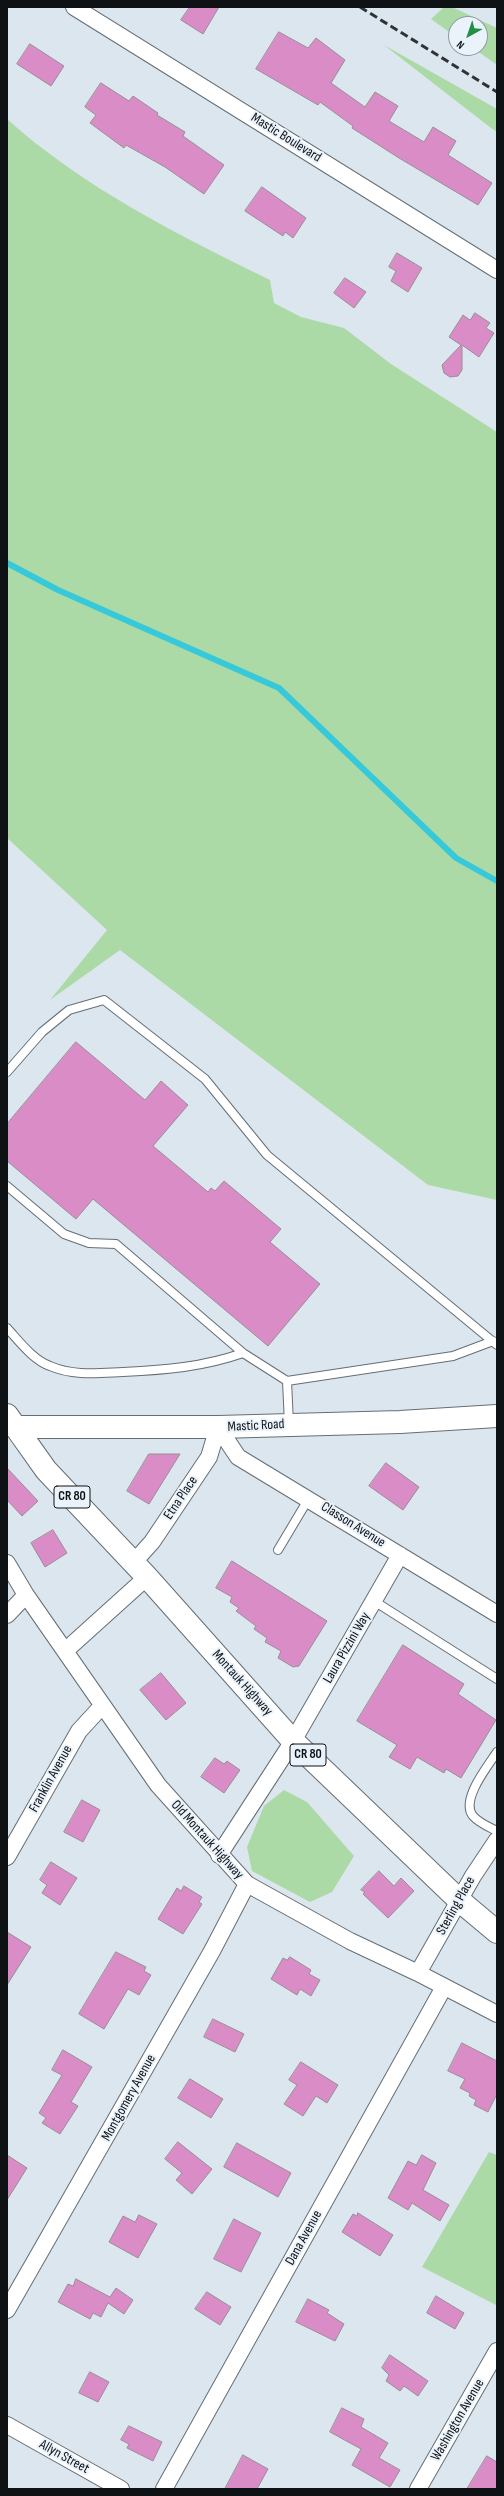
<!DOCTYPE html>
<style>
body{margin:0}
#map{position:relative;width:504px;height:2496px;overflow:hidden;background:#dce6ee;font-family:"Sofia Sans Condensed",sans-serif}
canvas{display:block}
.frame{position:absolute;inset:0;border:8px solid #0f1214;pointer-events:none}
.north{position:absolute;left:448px;top:16px;width:40px;height:40px;box-sizing:border-box;background:#eaf3fb;border:1px solid #92999f;border-radius:50%;rotate:220deg;font-size:11px;font-weight:700;line-height:16px;text-align:center;color:#0f1214}
.north::after{content:'';display:block;margin:auto;width:14px;height:18px;background:#238e46;clip-path:polygon(50% 0,100% 100%,50% 72%,0 100%)}
</style>
<div id="map">
<canvas width="504" height="2496"></canvas>
<div class="frame"></div>
<div class="north">N</div>
</div>
<script>
const c = document.querySelector('canvas').getContext('2d');
c.lineJoin = 'round';
function paint(path, color) { c.fillStyle = color; c.fill(path, 'evenodd'); }
function stroke(path, color, width, dash) { c.strokeStyle = color; c.lineWidth = width; c.lineCap = dash ? 'butt' : 'round'; c.setLineDash(dash || []); c.stroke(path); }
function write(font, color, halo, rows, align = 'center') {
  c.font = font + ' "Sofia Sans Condensed",sans-serif'; c.lineWidth = 4; c.setLineDash([]); c.textBaseline = 'middle'; c.strokeStyle = halo; c.fillStyle = color; for (const [text, x, y, turn = 0] of rows) {
    c.save(); c.translate(x, y); c.rotate((+turn || 0) * Math.PI / 180); c.textAlign = isNaN(turn) ? turn : align; if (halo) c.strokeText(text, 0, 0); c.fillText(text, 0, 0); c.restore();
  }
}
paint(new Path2D(`
 M444,7h8l45,21v37l-24,-17h7v-24h-24v13l-25,-18z
 M384,45l113,64v23l-6,-4z
 M7,119c77,69 171,116 263,161l4,23 27,14 43,11 47,36 106,68v768l-69,-15 -308,-235 -70,50 57,-70 -100,-92z
 M284,1790l23,12 47,54 -22,36 -22,10 -58,-31 -5,-24 17,-41z
 M489,2152l8,3 -1,150 -74,-38z`), '#acdaa6');
stroke(new Path2D(`
 M7,563l51,27 221,98 177,170 41,23`), '#37c9d9', 6);
const building = new Path2D(`
 M190,7h29l-16,27 -22,-14z
 M279,32l29,16 8,-10 29,22 -14,23 34,24 10,-15 23,14 -9,15 35,21 9,-15 23,14 -8,14 44,28 -14,22 -79,-47 -47,-30 1,-2 -33,-24 -2,3 -62,-36z
 M30,44l34,22 -13,20 -34,-22z
 M101,83l28,18 4,-5 25,17 -1,2 28,17 -2,4 41,29 -20,29 -39,-27 -39,-22 -2,3 -34,-25 6,-8 -11,-8z
 M262,187l44,31 -13,20 -8,-6 -2,4 -38,-25z
 M397,253l25,15 -14,24 -17,-11 5,-10 -7,-4z
 M345,278l21,14 -12,16 -20,-15z
 M475,313l15,10 -4,5 8,5 -15,24 -17,-12v25l-4,6 -8,1 -6,-4 -2,-8 19,-20 -12,-8 14,-22 7,5z
 M76,1042l69,58 16,-19 27,24 -35,41 55,46 3,-4 4,3 9,-10 57,48 -11,13 50,42 -52,62 -175,-147 -17,20 -69,-58v-37z
 M149,1454h31l-31,50 -22,-13z
 M386,1463l33,24 -16,23 -34,-24z
 M7,1468l31,33 -16,15 -15,-16z
 M53,1530l14,23 -22,14 -14,-24z
 M232,1561l95,60 -28,45 -6,1 -15,-9 3,-7 -16,-9 2,-4 -13,-9 2,-3 -20,-15 3,-3 -9,-6 2,-5 -16,-9z
 M403,1645l61,39 -6,10 38,26 -35,58 -15,-9 -2,4 -27,-16 -7,12 -21,-12 8,-12 -40,-24z
 M161,1673l25,30 -20,17 -26,-30z
 M215,1758l9,6 3,-3 13,9 -16,23 -23,-16z
 M82,1800l18,10 -17,32 -19,-10z
 M51,1862l26,16 -17,27 -18,-12 5,-8 -7,-5z
 M379,1871l15,15 7,-8 13,13 -26,27 -25,-24 2,-2 -4,-2z
 M184,1886l18,11 -3,5 3,2 -19,30 -25,-15 19,-31 4,3z
 M7,1932l24,15 -24,38z
 M116,1952l30,15 -2,4 7,4 -12,20 -11,-6 -24,40 -25,-15z
 M290,1957l21,13 -2,4 11,6 -9,16 -11,-7 -3,6 -26,-16 12,-21 4,2z
 M213,2019l31,15 -9,18 -31,-15z
 M462,2043l35,18v33l-9,18 -14,-7 2,-5 -7,-4 1,-3 -10,-5 5,-9 -17,-8z
 M63,2050l29,17 -21,35 7,4 -18,28 -18,-11 4,-5 -7,-5 23,-38 -10,-5z
 M301,2062l37,23 -11,18 -11,-7 -13,20 -19,-12 13,-19 -8,-5z
 M190,2079l33,20 -12,19 -33,-20z
 M178,2142l34,27 -20,25 -16,-14 6,-7 -17,-14z
 M237,2143l54,30 -13,24 -54,-30z
 M7,2155l20,13 -20,32z
 M422,2155l14,8 -13,27 26,15 -9,16 -28,-18 -4,7 -20,-12 20,-37 8,4z
 M358,2213l35,22 -13,21 -38,-24 11,-18 4,2z
 M139,2215l18,9 -19,34 -29,-16 14,-26 12,6z
 M234,2219l27,14 -20,39 -27,-13z
 M76,2279l34,18 6,-9 17,12 -9,14 -16,-11 -7,14 -8,-4 -3,6 -32,-17 10,-18 5,2z
 M207,2292l24,15 -11,18 -25,-16z
 M436,2296l28,17 -9,16 -28,-16z
 M308,2299l21,11 -2,3 17,11 -9,17 -39,-19z
 M390,2355l38,26 -10,15 -14,-10 -4,5 -14,-10 3,-6 -7,-7z
 M90,2372l19,10 -11,20 -19,-9z
 M342,2408l22,11 -3,8 27,16 -9,15 21,12 -10,17 -38,-22 9,-16 -31,-17z
 M129,2426l33,16 -9,19 -26,-13 2,-4 -8,-4z
 M243,2455l25,14 -11,20h-32z
 M487,2456l10,6v27h-30z`);
paint(building, '#d98cc6');
stroke(building, '#988e95', 1);
const service = new Path2D(`
 M7,1072l35,-40 27,-22 35,-10 101,79 62,76 230,190
 M7,1186l57,48 25,9 27,1 127,109
 M7,1328c12,13 26,32 43,38 23,10 48,7 73,6 42,-2 80,-5 120,-19l44,28 166,-25 40,-15
 M287,1381l2,43
 M278,1550l31,-52
 M374,1601l123,78
 M497,1752c-9,14 -37,48 -24,64 6,7 16,11 24,15`);
const minor = new Path2D(`
 M74,7l423,263
 M218,1427l20,30 259,157
 M7,1563l19,32 132,190 89,99 103,57 68,32 79,41
 M133,1563l19,-21 57,-85 9,-30
 M7,1615l19,-20
 M65,1651l82,-74
 M219,1855l74,-114 107,-186
 M7,1857l72,-126 23,-25
 M418,1973l55,-97 24,-36
 M7,2310l205,-359 35,-67
 M7,2425l114,64
 M164,2489l280,-502
 M418,2489l79,-138`);
const secondary = new Path2D(`
 M15,1427h203l182,-5 97,-6`);
const primary = new Path2D(`
 M7,1415l39,55 101,107 146,164 167,160 37,31`);
stroke(service, '#666e75', 10);
stroke(minor, '#666e75', 18);
stroke(secondary, '#666e75', 24);
stroke(primary, '#666e75', 24);
stroke(service, '#fff', 8);
stroke(minor, '#fff', 16);
stroke(secondary, '#fff', 22);
stroke(primary, '#fff', 22);
stroke(new Path2D(`
 M360,7l137,85`), '#2f3336', 3, [8, 4]);
for (const [x, y, w] of [
 [72,1497,36],
 [308,1755,36]
]) { const box = new Path2D(); box.roundRect(x - w / 2, y - 11, w, 22, 3); c.fillStyle = '#eaf3fb'; c.fill(box); stroke(box, '#0f1214', 1); }
write('bold 13px', '#0f1214', null, [
 ["CR 80",72,1497],
 ["CR 80",308,1755]
]);
write('14px', '#0f1214', '#eaf3fb', [
 ["Mastic Boulevard",286,138,32],
 ["Mastic Road",256,1426,-3],
 ["Etna Place",181,1498,-56],
 ["Classon Avenue",353,1525,32],
 ["Laura Pizzini Way",347,1648,-60],
 ["Montauk Highway",242,1683,48],
 ["Franklin Avenue",51,1779,-61],
 ["Old Montauk Highway",207,1840,48],
 ["Sterling Place",456,1906,-61],
 ["Montgomery Avenue",129,2098,-61],
 ["Dana Avenue",304,2238,-61],
 ["Washington Avenue",458,2420,-60],
 ["Allyn Street",64,2457,29]
]);
</script>
